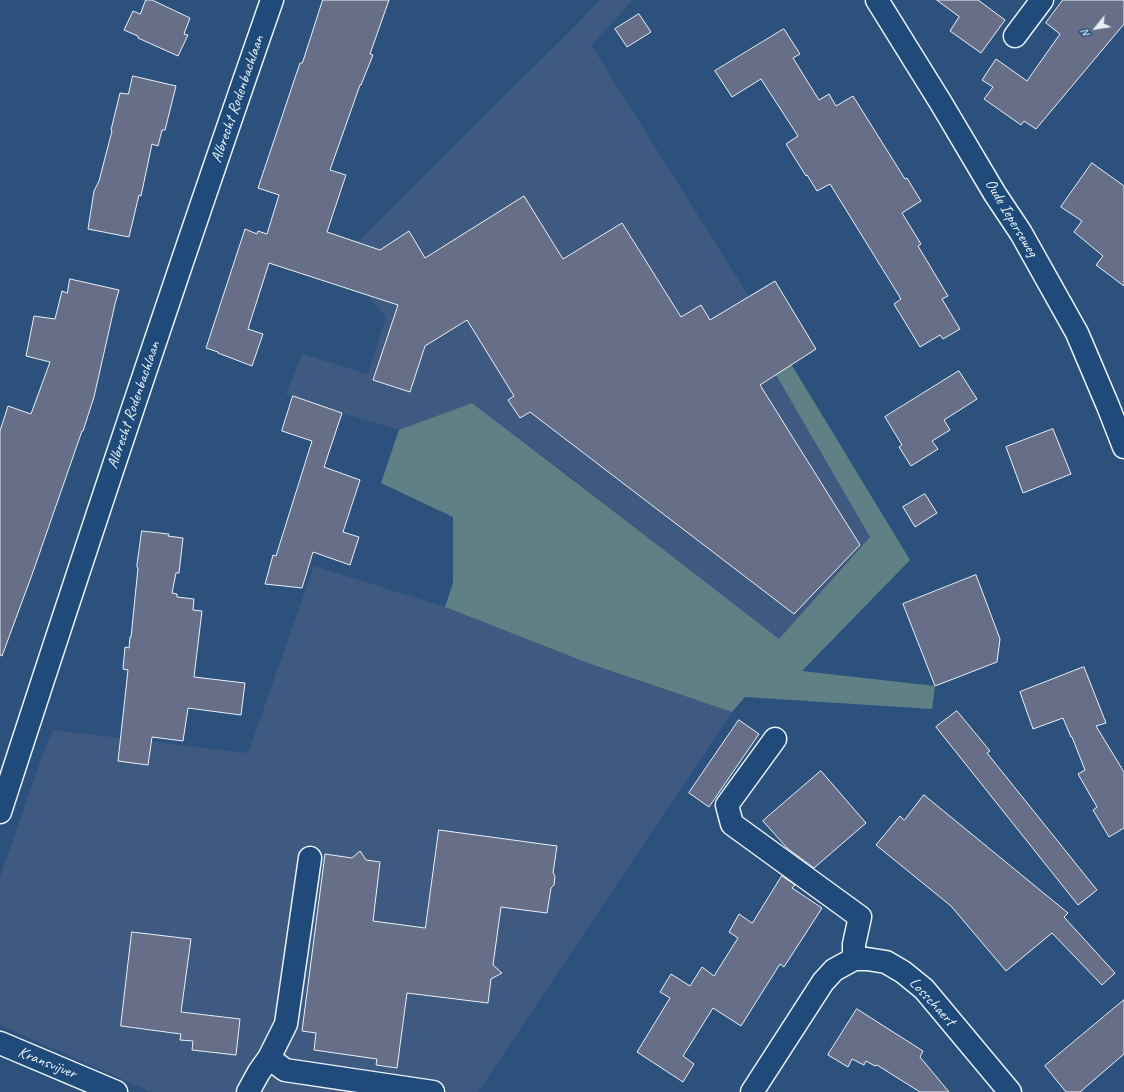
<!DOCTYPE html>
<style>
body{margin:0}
#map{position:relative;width:1124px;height:1092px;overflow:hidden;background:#2d517d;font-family:Caveat,sans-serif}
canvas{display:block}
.north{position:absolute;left:1076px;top:8px;width:40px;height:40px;-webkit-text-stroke:3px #1f4a7a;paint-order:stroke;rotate:240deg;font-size:11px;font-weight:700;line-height:16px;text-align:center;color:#e8f1f8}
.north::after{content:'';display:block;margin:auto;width:14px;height:18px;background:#e8f1f8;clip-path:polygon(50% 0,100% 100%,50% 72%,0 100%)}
</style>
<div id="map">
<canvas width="1124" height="1092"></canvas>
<div class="north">N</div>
</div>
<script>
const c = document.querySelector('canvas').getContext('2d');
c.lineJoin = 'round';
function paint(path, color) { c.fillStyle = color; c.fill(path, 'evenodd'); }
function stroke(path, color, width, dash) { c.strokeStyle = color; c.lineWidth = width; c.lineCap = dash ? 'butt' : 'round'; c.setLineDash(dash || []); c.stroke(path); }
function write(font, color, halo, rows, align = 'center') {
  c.font = font + ' Caveat,sans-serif'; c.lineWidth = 3.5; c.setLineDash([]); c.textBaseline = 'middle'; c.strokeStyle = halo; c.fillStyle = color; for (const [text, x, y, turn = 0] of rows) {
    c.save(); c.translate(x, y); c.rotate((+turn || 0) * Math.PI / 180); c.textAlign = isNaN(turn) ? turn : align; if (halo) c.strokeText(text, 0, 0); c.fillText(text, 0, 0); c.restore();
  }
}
paint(new Path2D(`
 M600,0h33l-42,45 191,304 -14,12 102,176 -91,102 -171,-132 -37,-30 -99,-74 -73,27 -57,-17 -56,-19 16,-40 66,20 18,-57 -48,-56 238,-236z
 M314,566l131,41 143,56 144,49 -254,380h-327l-151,-67v-148l44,-126 9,-21 195,23z`), '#3e5a80');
paint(new Path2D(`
 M782,349l128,211 -108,111 133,15 -3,23 -187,-12 -13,15 -144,-49 -143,-56 8,-24v-66l-72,-34 18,-53 73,-27c103,78 205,157 307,236l91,-102 -102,-176z`), '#5f8186');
const building = new Path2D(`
 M146,0h6l38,18 -6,16 4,1 -10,21 -40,-18v-2l-14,-6 9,-19 7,3z
 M323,0h66l-19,54 3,1 -12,30h-1l-30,85 16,5 -19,57 53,18 29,-19 16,27 99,-62 39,63 59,-36 59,94 20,-12 9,15 65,-39 41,68 -56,36 100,160 -66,69 -264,-202 -10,6 -12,-18 6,-4 -47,-76 -42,26 -15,46 -37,-12 25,-75 -129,-42 -21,66 15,5 -11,32 -34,-13v-1l-12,-4 39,-119 12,5 1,-3 9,3 12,-39 -21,-7 42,-125h2z
 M937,0h41l27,20 -24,33 -31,-22 9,-14z
 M1063,0h61v24l-88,105 -12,-8 -3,4 -37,-26 9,-12 -11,-7 14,-21 31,22 33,-47 -14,-11z
 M639,14l12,18 -24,15 -12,-18z
 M784,29l16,25 -7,4 26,42 10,-6 7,12 17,-10 52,83 2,-1 14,23 -19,12 19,31 -3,2 30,50 -6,3 18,30 -17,10 -3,-4 -20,12 -26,-43 7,-5 -71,-115 -13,7 -10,-16 -1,1 -20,-32 12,-8 -37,-57 -29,18 -17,-26z
 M133,76l43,10 -11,44h-3l-4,16 -6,-2 -11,52 -2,-1 -10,42 -41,-8 6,-38 5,-10 13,-50 -1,-1 9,-37 8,1z
 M1092,163l32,23v100l-28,-21 7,-9 -29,-24 8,-11 -21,-14z
 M70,279l49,11 -4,14 -21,93 -11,34h-1l-49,141 -31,84 -2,-1v-224l8,-25 23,8 19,-52 -24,-6 8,-40 21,3 7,-28 5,2z
 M959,371l18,28 -33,21 6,10 -18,11 6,8 -27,17 -12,-19 3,-2 -17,-28z
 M293,396l49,17 -18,54 36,13 -17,52 16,5 -9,28 -37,-13 -11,36 -37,-4 8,-29 3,1 36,-115 -30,-10z
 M1053,429l18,45 -48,19 -17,-46z
 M925,494l12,19 -22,14 -12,-20z
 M142,531l27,3 -1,2 15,2 -4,35h-3l-4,20 5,1v3l17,2 -1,11 9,1 -8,66 51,6 -4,32 -53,-7 -5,33 -31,-4 -4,28 -30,-4 10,-91 -5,-1 2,-22 4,1 1,-11h1l7,-69 -1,-1z
 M976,575l24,64 -3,23 -62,24 -32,-82z
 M1084,667l22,56 -10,3 28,46v56l-15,9 -16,-27 4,-3 -19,-33 7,-4 -13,-33h-1l-8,-19 -30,11 -13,-37z
 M957,711l33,40 -3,2 110,137 -19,15 -142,-178z
 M739,720l20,14 -50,73 -20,-14z
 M821,771l45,52 -52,45 -27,-20 -24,-27z
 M924,795l144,118 -4,4 51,56 -13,12 -50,-52 -46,38 -55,-65 -75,-61 24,-29 4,4z
 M439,830l118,16 -4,27 2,3 -1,9 -3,3 -4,25 -46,-6 -8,58 9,8 -11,6 -3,24 -81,-10 -10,75 -21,-3 1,-6 -63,-9 2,-17 -14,-2 23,-177 27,4 8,-7 6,9 14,2 -7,59 52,7z
 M782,876l13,9 -3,3 30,20 -38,59 -4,-3 -39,62 -28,-18 -30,48 11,8 -11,18 -46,-30 33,-54 -10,-6 11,-18 19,12 12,-19 12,9 24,-38 -9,-6 10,-18 13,9z
 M132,932l59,7 -10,73 59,7 -4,36 -44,-5 1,-9 -13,-1 1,-6 -60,-8z
 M1124,1000v54l-44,38h-14l-21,-26z
 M857,1009l66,42 -3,6 29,35h-29l-43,-27 -2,1 -9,-5 -2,4 -12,-6 -4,8 -20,-12z`);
paint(building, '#676f88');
stroke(building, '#e8f1f8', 1);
const minor = new Path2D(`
 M877,0l64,103 54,91 26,39 56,100 31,73 16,41
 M1015,36l27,-36
 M775,739l-48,66 5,19 128,93 -6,27v15
 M0,812c88,-271 178,-542 272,-812
 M0,1043l116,49
 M269,1058l16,12 148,22
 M248,1092l11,-20 10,-14 17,-34 24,-166
 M752,1092l71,-110 11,-12 20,-11h13l19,3 17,10 21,17 86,103`);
stroke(minor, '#e8f1f8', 25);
stroke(minor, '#1f4a7a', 22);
write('16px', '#e8f1f8', '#1f4a7a', [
 ["Albrecht Rodenbachlaan",238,99,-71],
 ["Oude Ieperseweg",1011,218,59],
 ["Albrecht Rodenbachlaan",134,405,-71],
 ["Losschaert",932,1002,47],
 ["Kransvijver",47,1063,22]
]);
</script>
